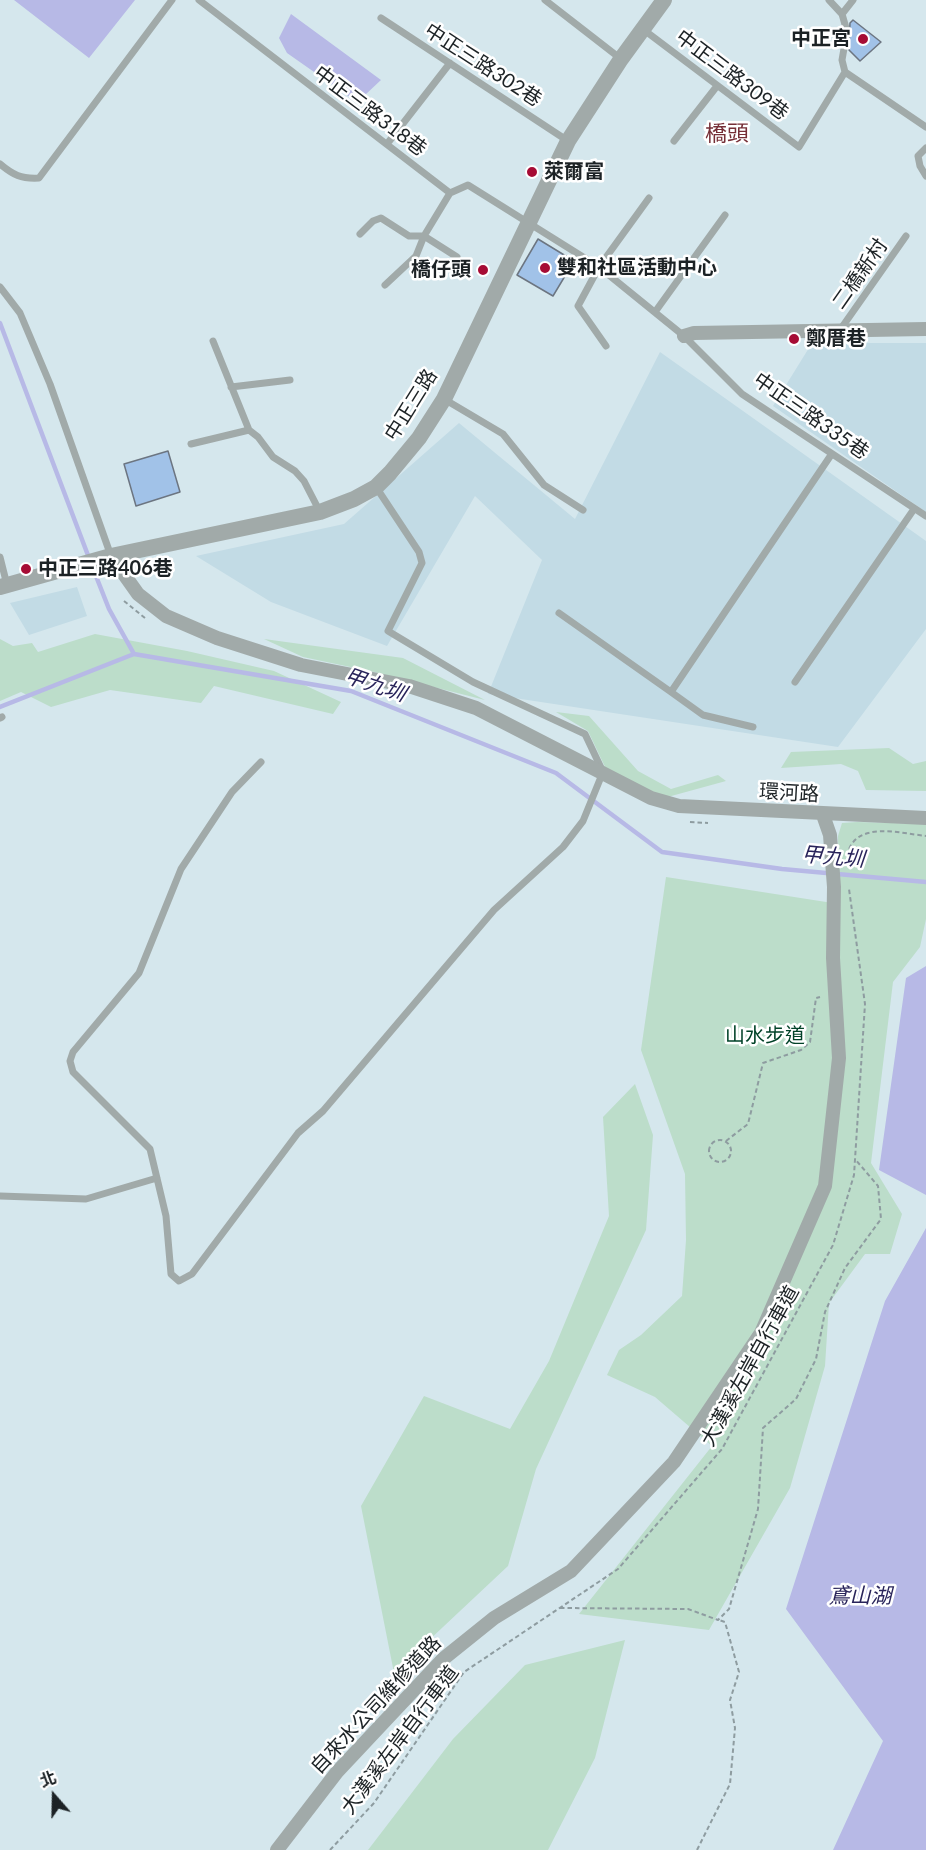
<!DOCTYPE html>
<meta charset="utf-8">
<style>
body{margin:0}
#map{position:relative;width:926px;height:1850px;overflow:hidden;background:#d5e7ed;font-family:Lato,"Noto Sans TC",sans-serif}
canvas{display:block}
.north{position:absolute;left:24px;top:1766px;width:60px;height:60px;-webkit-text-stroke:4px #fff;paint-order:stroke;rotate:340deg;font-size:16px;font-weight:700;line-height:24px;text-align:center;color:#1c2225}
.north::after{content:'';display:block;margin:auto;width:21px;height:27px;background:#1c2225;clip-path:polygon(50% 0,100% 100%,50% 72%,0 100%)}
</style>
<div id="map">
<canvas width="926" height="1850"></canvas>
<div class="north">北</div>
</div>
<script>
const c = document.querySelector('canvas').getContext('2d');
c.lineJoin = 'round';
function paint(path, color) { c.fillStyle = color; c.fill(path, 'evenodd'); }
function stroke(path, color, width, dash) { c.strokeStyle = color; c.lineWidth = width; c.lineCap = dash ? 'butt' : 'round'; c.setLineDash(dash || []); c.stroke(path); }
function write(font, color, halo, rows, align = 'center') {
  c.font = font + ' Lato,"Noto Sans TC",sans-serif'; c.lineWidth = 5; c.setLineDash([]); c.textBaseline = 'middle'; c.strokeStyle = halo; c.fillStyle = color; for (const [text, x, y, turn = 0] of rows) {
    c.save(); c.translate(x, y); c.rotate((+turn || 0) * Math.PI / 180); c.textAlign = isNaN(turn) ? turn : align; if (halo) c.strokeText(text, 0, 0); c.fillText(text, 0, 0); c.restore();
  }
}
paint(new Path2D(`
 M812,343h114v169l-153,-106z
 M660,352l266,189v88l-88,118 -350,-53 54,-134 -67,-64 -88,150 -116,-44 -75,-46 148,-32 115,-101 116,96z
 M77,587l10,29 -58,19 -19,-32z`), '#c2dbe5');
paint(new Path2D(`
 M95,634l92,17 87,20 67,31 -8,12 -119,-28 -13,17 -91,-13 -59,17 -30,-15 -21,9v-62l13,7 19,-3 6,9z
 M264,639l139,19 82,42 -111,-28 -71,-15z
 M556,712l33,4 49,55 33,18 47,-14 8,6 -62,17 -58,-29 -18,-38z
 M889,748l24,16 13,-3v30l-60,-1 -8,-19 -17,-7 -60,4 10,-16z
 M857,822l69,2v95l-6,28 -27,35 -22,181 31,51 -12,40h-25l-36,49 -4,63 -35,122 -81,142 -130,-16 133,-168 -57,-49 -48,-22 12,-25 22,-15 41,-39 4,-56 -1,-66 -44,-124 25,-173 173,27 -1,-68 4,-13z
 M635,1084l18,51 -7,95 -110,239 -28,97 -114,107 -33,-167 63,-110 86,33 39,-68 60,-145 -6,-99z
 M625,1640l-30,118 -47,92h-180l85,-111 72,-74z`), '#bcddca');
paint(new Path2D(`
 M14,0h121l-46,58z
 M291,14l90,66 -16,15 -11,5 -67,-47 -8,-15z
 M926,966v229l-47,-25 27,-192z
 M926,1228v622h-93l50,-109 -97,-132 99,-308z`), '#b7b9e6');
stroke(new Path2D(`
 M0,323l89,235
 M92,566l17,43 25,45 217,37 205,82 106,79 120,17 144,13
 M0,707l134,-53`), '#b7b9e6', 4.5);
const building = new Path2D(`
 M853,20l28,22 -21,19 -11,-11 1,-27z
 M538,239l36,22 -21,35 -36,-21z
 M168,451l12,41 -44,14 -12,-42z`);
paint(building, '#a1c2e8');
stroke(building, '#6c7581', 1.5);
stroke(new Path2D(`
 M124,601l21,17
 M690,822l18,1
 M847,856c7,-36 52,-23 79,-20
 M709 1151a11 11 0 1 1 22 0a11 11 0 1 1-22 0Z
 M726,1141l22,-17 15,-61 38,-13 9,-8 6,-44 4,-1
 M560,1608l128,1 30,11 11,-11 29,-100 5,-81 33,-29 20,-40 9,-47 20,-44 36,-49 -3,-33 -23,-27
 M330,1850l44,-47 90,-131 154,-103 104,-120 111,-204 21,-70 11,-171 -16,-115
 M697,1850l33,-66 5,-56 -5,-28 9,-28 -14,-50 -6,-2`), '#8e9ca0', 2, [4.5, 3]);
stroke(new Path2D(`
 M199,0l251,193 18,-8 131,82 85,69 58,58 184,122
 M545,0l76,59
 M829,0l13,14 4,14
 M842,14l11,-14
 M381,18l187,123
 M644,30l155,117 46,-75
 M846,37l-4,23 3,12 81,55
 M674,141l43,-55
 M387,144l63,-81
 M926,148l-8,8 2,10 6,10
 M0,164c13,11 21,15 39,14l133,-178
 M360,234l13,-13 8,-3 28,18h15l26,-43
 M385,285l31,-29 8,-20 33,21
 M0,287l20,26 30,71 61,172
 M655,312l70,-97
 M840,330l66,-94
 M213,341l36,89
 M606,346l-28,-40 21,-39 50,-69
 M231,387l59,-7
 M444,399l59,35 41,51 39,25
 M191,444l58,-14 9,7 15,20 22,14 9,10 16,31
 M0,557l7,28
 M559,613l112,79 160,-237
 M795,682l119,-173
 M671,692l32,23 50,12
 M0,718l2,-1
 M261,762l-29,30 -51,77 -42,104 -66,79 -3,9 3,11 77,77 16,67 5,58 8,7 13,-7 106,-141 25,-22 171,-201 69,-63 20,-26 20,-49 -18,-38 -112,-52 -85,-51 34,-68 -3,-11 -43,-65
 M0,1196l86,3 71,-21`), '#a1aaa9', 7);
stroke(new Path2D(`
 M684,336l10,-3 232,-4
 M111,556l27,38 28,22 51,22 84,27 108,21 67,22 175,90 28,8 247,12
 M277,1850l60,-78 106,-113 51,-41 77,-47 103,-109 87,-129 64,-147 14,-128 -6,-100 1,-71 -4,-52 -7,-20`), '#a1aaa9', 14);
stroke(new Path2D(`
 M0,587l111,-31 209,-44 34,-13 22,-12 14,-14 29,-35 25,-39 124,-258 53,-82 43,-59`), '#a1aaa9', 16);
for (const [x, y, r, color] of [
 [863,39,6,"#a60c35"],
 [532,172,6,"#a60c35"],
 [545,268,6,"#a60c35"],
 [483,270,6,"#a60c35"],
 [794,339,6,"#a60c35"],
 [26,569,6,"#a60c35"]
]) { const dot = new Path2D(); dot.arc(x, y, r, 0, 2 * Math.PI); c.fillStyle = color; c.fill(dot); stroke(dot, '#fff', 2); }
write('bold 20px', '#1c2225', '#fff', [
 ["中正宮",851,39,"right"],
 ["萊爾富",544,172],
 ["雙和社區活動中心",557,268],
 ["橋仔頭",471,270,"right"],
 ["鄭厝巷",806,339],
 ["中正三路406巷",38,569]
], 'left');
write('20px', '#1c2225', '#fff', [
 ["中正三路302巷",483,65,33],
 ["中正三路309巷",732,75,37],
 ["中正三路318巷",370,111,37],
 ["二橋新村",860,274,-55],
 ["中正三路",411,405,-58],
 ["中正三路335巷",811,416,35],
 ["環河路",789,793,3],
 ["大漢溪左岸自行車道",750,1366,-61],
 ["自來水公司維修道路",376,1705,-47],
 ["大漢溪左岸自行車道",400,1740,-53]
]);
write('20px', '#014228', '#fff', [
 ["山水步道",765,1036]
]);
write('italic 21px', '#29245a', '#fff', [
 ["甲九圳",375,685,19],
 ["甲九圳",833,857,5],
 ["鳶山湖",860,1596]
]);
write('22px', '#762f37', '#fff', [
 ["橋頭",727,134]
]);
</script>
